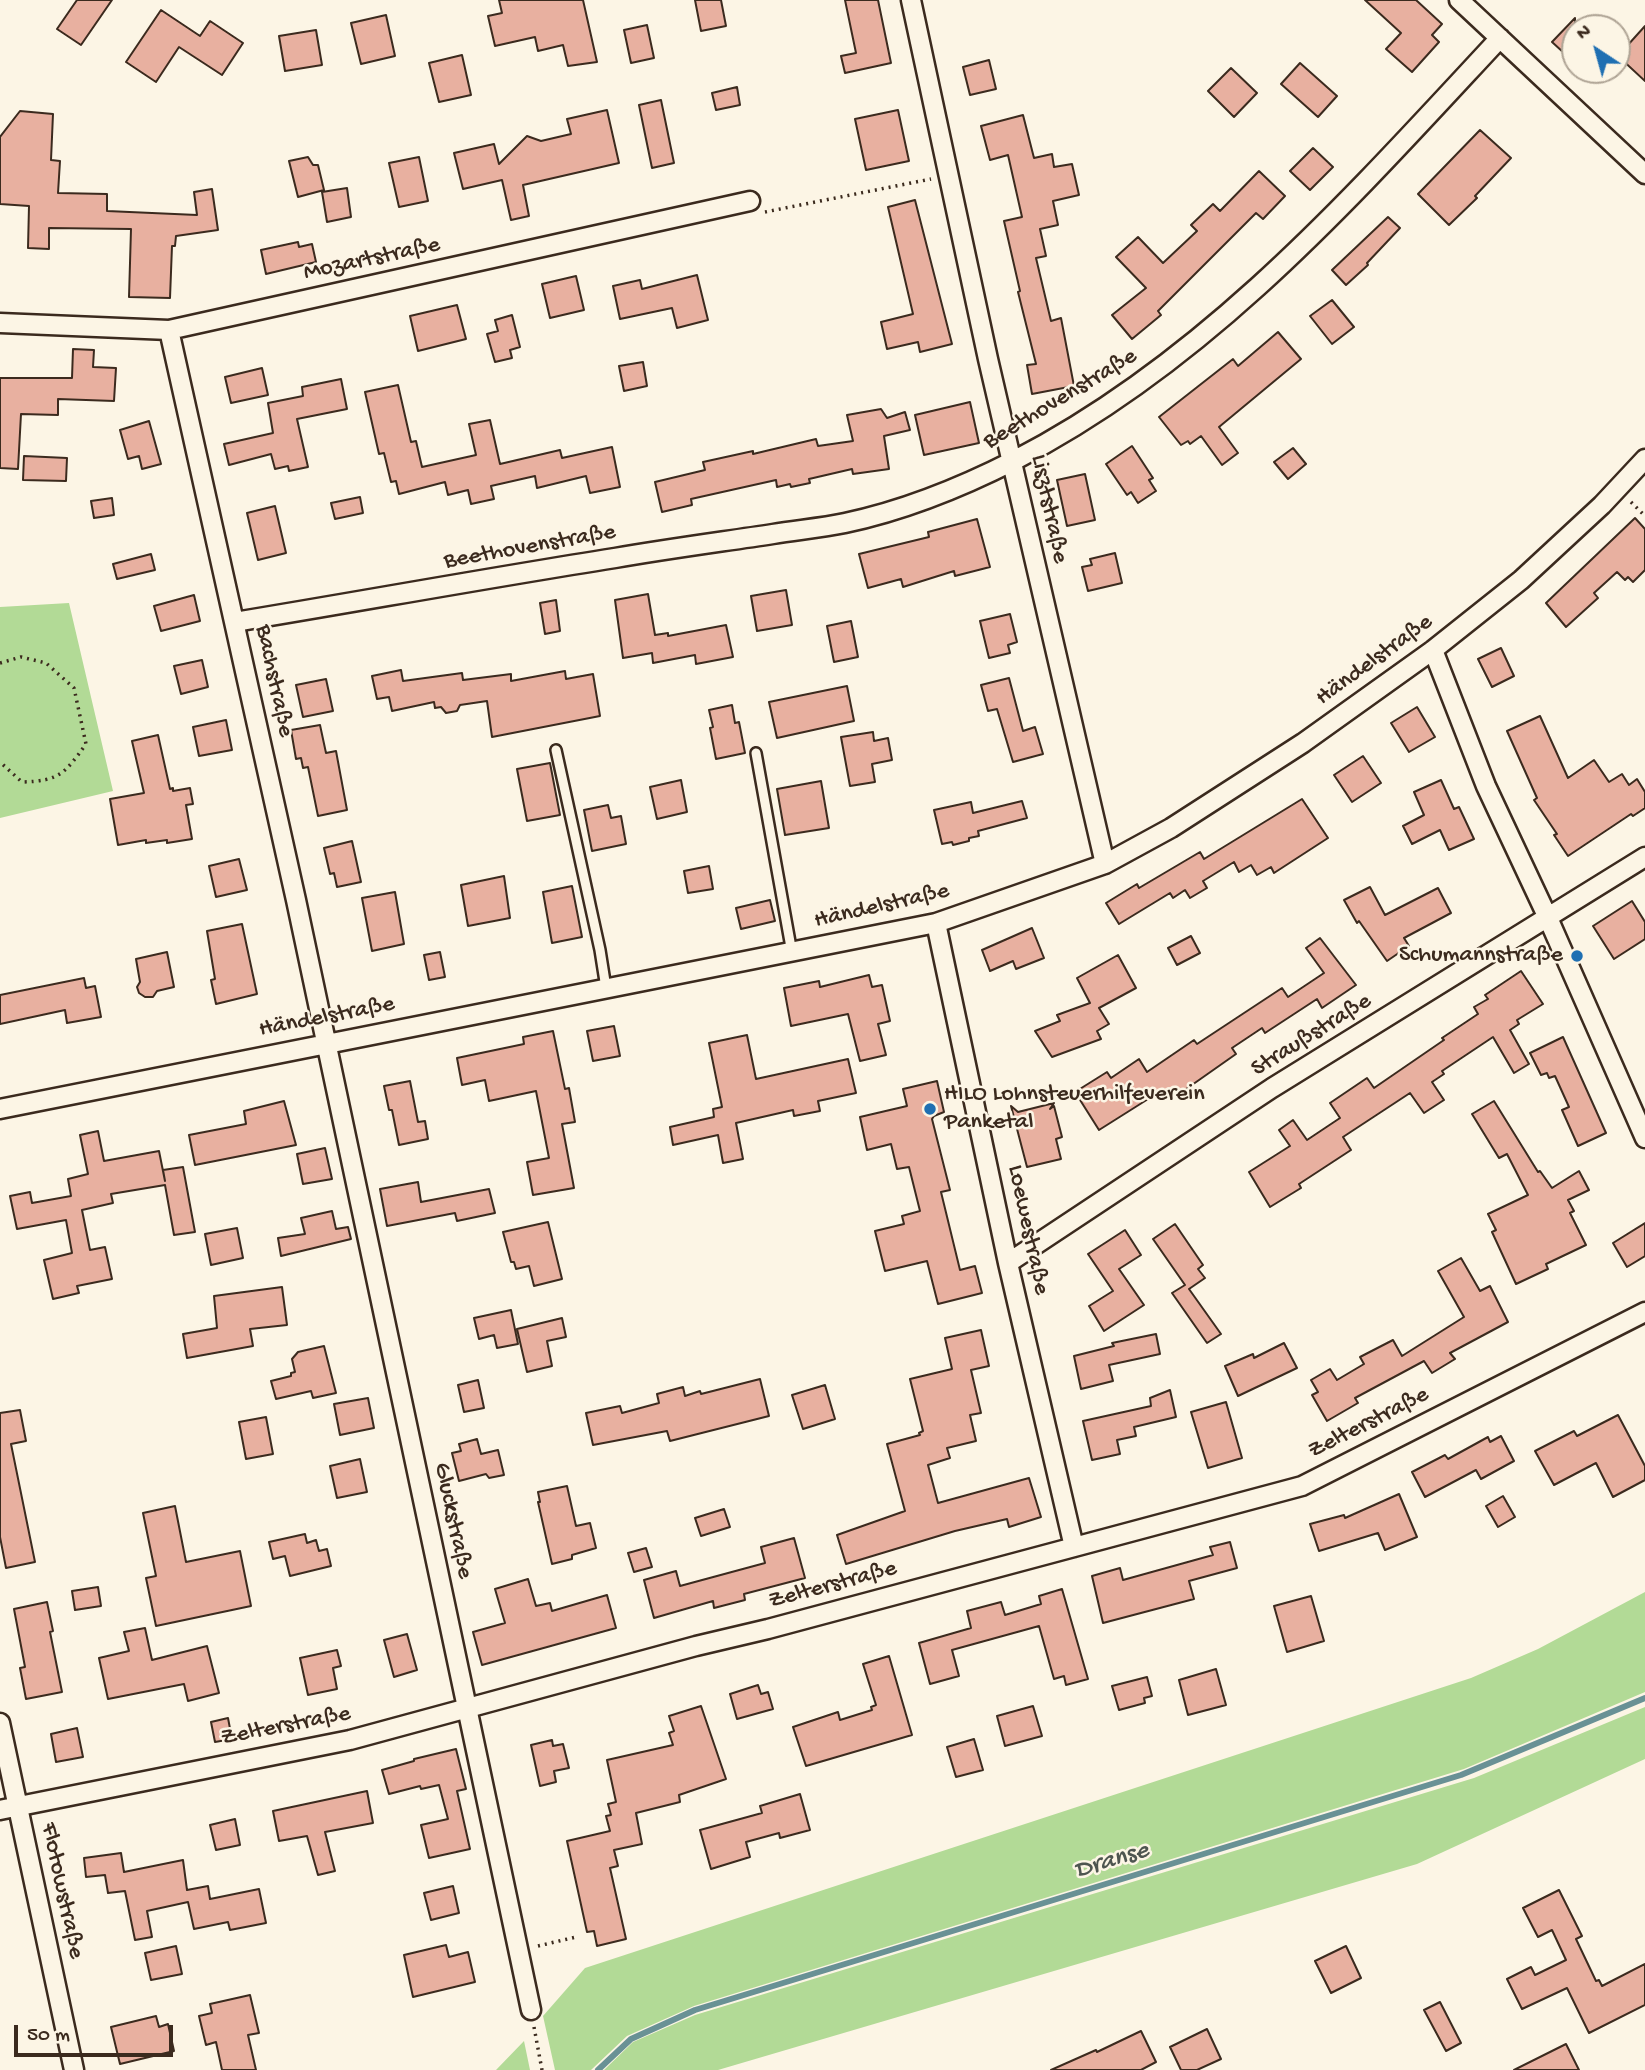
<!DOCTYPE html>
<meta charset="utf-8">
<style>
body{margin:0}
#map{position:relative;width:1645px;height:2070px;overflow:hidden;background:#fcf5e5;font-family:"Gochi Hand",sans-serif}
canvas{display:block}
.north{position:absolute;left:1561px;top:14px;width:70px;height:70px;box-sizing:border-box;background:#fcf5e5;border:2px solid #afa495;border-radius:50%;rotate:324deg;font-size:19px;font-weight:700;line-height:28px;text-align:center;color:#3b2a1e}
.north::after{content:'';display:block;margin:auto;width:24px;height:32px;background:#1f6fb2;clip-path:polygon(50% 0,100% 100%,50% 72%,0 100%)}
.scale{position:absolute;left:14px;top:2025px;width:159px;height:32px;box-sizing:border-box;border:4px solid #3b2a1e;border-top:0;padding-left:9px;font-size:21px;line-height:24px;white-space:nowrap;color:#3b2a1e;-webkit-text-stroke:5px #fcf5e5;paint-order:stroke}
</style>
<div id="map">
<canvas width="1645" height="2070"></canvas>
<div class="north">N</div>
<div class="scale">50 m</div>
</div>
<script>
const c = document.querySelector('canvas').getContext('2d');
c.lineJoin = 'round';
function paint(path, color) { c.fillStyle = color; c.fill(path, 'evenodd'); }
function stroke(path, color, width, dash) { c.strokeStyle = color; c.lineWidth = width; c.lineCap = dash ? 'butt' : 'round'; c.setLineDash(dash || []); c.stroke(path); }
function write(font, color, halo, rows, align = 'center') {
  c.font = font + ' "Gochi Hand",sans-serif'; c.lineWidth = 5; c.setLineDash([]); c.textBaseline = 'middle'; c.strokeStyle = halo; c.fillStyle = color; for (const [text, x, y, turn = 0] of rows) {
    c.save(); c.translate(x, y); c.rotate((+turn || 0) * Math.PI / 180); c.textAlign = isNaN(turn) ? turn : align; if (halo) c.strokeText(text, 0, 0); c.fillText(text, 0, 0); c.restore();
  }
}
paint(new Path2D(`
 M69,603l44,188 -113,27v-211z
 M1645,1592v100l-181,77 -770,237 -67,30 -36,34h-36l-12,-54 42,-48 886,-290 67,-29z
 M1645,1707v52l-228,105 -699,206h-114l29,-28 62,-27 779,-237z
 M524,2041l6,29h-34z`), '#b2da96');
stroke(new Path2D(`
 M598,2070l33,-31 64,-29 766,-235 184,-77`), '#699195', 6);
const building = new Path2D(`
 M77,0h35l-31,45 -24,-16z
 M499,0h84l14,62 -29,4 -5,-21 -25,6 -3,-14 -40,9 -7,-30 14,-3z
 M695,0h26l5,26 -25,5z
 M845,0h33l13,63 -46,10 -4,-17 15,-3z
 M1365,0h51l26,24 -10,11 7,7 -27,30 -26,-23 15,-16z
 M161,10l39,26 10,-15 33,22 -21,32 -43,-28 -23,35 -30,-20z
 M386,15l9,41 -34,8 -10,-41z
 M1575,18v45l-23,-21z
 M647,25l7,33 -23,5 -7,-33z
 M1645,26v55l-27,-25z
 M316,30l6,35 -37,6 -6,-35z
 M462,55l9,40 -32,7 -10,-39z
 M989,60l7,29 -26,6 -7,-28z
 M1300,63l37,33 -19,21 -37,-33z
 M1231,68l26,25 -23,24 -26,-26z
 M737,87l3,18 -24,5 -4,-17z
 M661,100l13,63 -22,5 -13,-63z
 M607,110l12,53 -96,22 6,31 -18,4 -9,-40 -39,9 -9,-36 40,-9 5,20 28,-28 14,5 30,-7 -4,-15z
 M898,110l11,51 -43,9 -11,-51z
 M20,111l33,3 -2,46 9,1 -2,32 49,1v17l90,4 -3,-23 18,-3 6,41 -42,6 -1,10h-3l-2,52 -41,-1 2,-68 -82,-1v21l-21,-1 1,-42 -29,-2v-67z
 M1023,115l11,43 18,-4 2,13 18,-3 7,31 -26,6 5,24 -18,4 6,27 -10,2 15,63 10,-3 13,68 -42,8 -5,-29 9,-1 -18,-72 2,-1 -16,-70 18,-4 -14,-62 -18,5 -9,-34z
 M1480,130l31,28 -36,38 2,2 -28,27 -31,-31z
 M1313,148l20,19 -23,23 -20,-19z
 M308,157l5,8h5l6,25 -26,7 -9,-36z
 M419,157l9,44 -29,6 -10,-44z
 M1259,171l26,25 -22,23 -7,-6 -98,98 3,4 -29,24 -20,-24 34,-27 -30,-31 22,-20 25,26 34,-32 -6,-6 22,-21 7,7z
 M347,188l4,29 -24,5 -5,-30z
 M915,200l37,144 -32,8 -2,-10 -31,7 -6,-27 32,-8 -25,-107z
 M1388,217l12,11 -33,35 1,2 -22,20 -14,-15z
 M298,242l1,5 13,-3 4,18 -50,12 -5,-24z
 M697,275l11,45 -31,8 -5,-20 -52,11 -7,-33 27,-6 2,9z
 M576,276l8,34 -34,8 -8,-34z
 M1332,300l22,27 -22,17 -22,-28z
 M457,305l9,34 -48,12 -8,-35z
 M512,315l8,32 -10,3 2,8 -17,4 -8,-28 11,-3 -3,-11z
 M1278,332l23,27 -82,68 19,26 -16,12 -21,-29 -11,8 -2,-3 -7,4 -22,-28 74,-58 5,7z
 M73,349l21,1 -1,17 23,1 -2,33 -56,-2v16l-37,-1 -3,55 -18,-1v-90h72z
 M643,362l4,24 -23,5 -5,-25z
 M262,368l6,27 -37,8 -6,-26z
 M341,379l6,30 -50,10 11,48 -19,4 -1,-5 -13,3 -4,-15 -42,11 -5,-21 49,-11 -5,-30 35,-7 -1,-9z
 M398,385l13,57 5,-1 6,26 54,-12 -7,-31 21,-4 10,44 60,-14 2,8 50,-11 8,40 -30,6 -4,-17 -49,12 -2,-12 -44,10 3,13 -23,5 -3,-14 -20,5 -3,-13 -46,12 -3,-13 -5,1 -7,-29 -5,1 -14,-62z
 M970,402l9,41 -55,12 -9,-40z
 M881,409l6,9 18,-6 5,18 -26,6 5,33 -36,5 -1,-5 -43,10 1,4 -19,4 -1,-3 -13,3 -1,-7 -85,19 1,6 -30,7 -7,-30 50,-12 -2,-8 50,-11v3l63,-15 2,7 35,-5 -6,-26z
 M149,421l12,43 -19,5 -3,-13 -11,3 -8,-29z
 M1132,446l21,32 -4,2 7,11 -18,12 -7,-11 -4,3 -21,-31z
 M1293,448l13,16 -18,15 -14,-17z
 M24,456l43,2 -1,23 -43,-1z
 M1085,474l10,46 -28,6 -10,-46z
 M360,497l3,16 -28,6 -4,-16z
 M112,498l2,17 -20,3 -3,-17z
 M275,506l11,47 -28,7 -11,-47z
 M1635,518l10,11v41l-12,12 -5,-5 -3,3 -8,-8 -23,21 4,5 -32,29 -20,-24z
 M977,519l13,48 -35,9 -1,-5 -51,16 -2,-8 -33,9 -9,-34 70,-17 -1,-5z
 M1115,553l7,30 -34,8 -6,-24 10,-2 -2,-6z
 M151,554l4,16 -38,9 -4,-15z
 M786,590l6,35 -35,6 -6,-35z
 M648,594l7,41 13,-2v3l58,-11 7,32 -37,7 -1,-9 -42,8 -1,-10 -29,5 -8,-58z
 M194,595l6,26 -39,10 -7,-25z
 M556,600l4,31 -15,3 -5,-31z
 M1010,614l7,28 -9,3 2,8 -21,5 -9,-37z
 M851,621l7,36 -24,5 -7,-36z
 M1501,648l13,28 -22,11 -14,-28z
 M202,660l6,27 -27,7 -7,-28z
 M401,670l2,11 59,-8 1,7 48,-6v7l54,-10 1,8 27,-5 7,42 -108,21 -5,-36 -27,4 -3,6 -11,2 -5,-6 -6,1 -1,-6 -42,9 -3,-14 -12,2 -5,-23z
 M1009,678l14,53 12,-4 8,27 -30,8 -16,-53 -9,2 -7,-26z
 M326,679l7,32 -30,6 -7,-32z
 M847,686l7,35 -77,17 -8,-36z
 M732,705l3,18 4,-1 6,31 -29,6 -6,-31 3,-1 -4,-17z
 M1417,707l18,30 -26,15 -18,-29z
 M1540,716l28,62 26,-18 15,22 13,-8 7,11 8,-6 8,13v16l-12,8 -2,-2 -63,42 -14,-21 3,-1 -23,-34 3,-2 -30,-67z
 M226,720l6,30 -33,6 -6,-29z
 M320,725l6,28 10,-2 11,59 -29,6 -10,-49 -5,1 -2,-10 -5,1 -5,-29z
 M873,732l1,9 14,-3 4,22 -20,4 3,18 -25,4 -9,-49z
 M158,735l12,54 3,-1v3l17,-3 3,16 -7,1 6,34 -25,4v-3l-21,3v-3l-28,5 -8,-46 34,-6 -12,-52z
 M1363,756l18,27 -29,19 -18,-27z
 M550,763l10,52 -33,6 -10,-52z
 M681,780l6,32 -30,7 -7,-32z
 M1441,780l13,29 5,-2 15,32 -25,11 -9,-20 -28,14 -9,-18 21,-11 -10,-23z
 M821,781l8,47 -44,7 -8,-46z
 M1302,799l26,39 -54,35 -3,-6 -14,8 -6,-10 -12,7 -5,-10 -31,19 4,7 -17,10 -5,-8 -12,8 -3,-5 -51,31 -13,-21 31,-19 2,4 61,-36 4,7z
 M1022,801l5,17 -49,13 1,5 -10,2v3l-16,4 -1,-3 -10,2 -8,-34 37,-8 2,11z
 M608,805l3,13 10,-2 5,28 -34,7 -8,-41z
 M352,841l9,41 -24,5 -3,-14 -4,1 -6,-26z
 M239,859l8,31 -31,7 -7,-31z
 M709,866l4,23 -25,4 -4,-22z
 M504,876l6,42 -42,8 -7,-41z
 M572,886l10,51 -30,6 -9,-51z
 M1370,887l15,28 53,-27 13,25 -47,25 5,8 -22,15 -28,-40 -2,2 -13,-23z
 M395,892l9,52 -32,7 -10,-53z
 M770,900l5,21 -34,8 -5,-21z
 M1632,901l13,21v17l-31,20 -21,-33z
 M242,924l15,70 -41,10 -5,-24 4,-1 -8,-48z
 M1032,928l12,30 -28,11 -3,-8 -23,10 -8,-21z
 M1191,936l9,17 -23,12 -9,-17z
 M1320,938l36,47 -34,23 -5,-9 -52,34 -3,-5 -30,20 4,6 -64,45 -8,-10 -65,41 -24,-38 32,-20 4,6 28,-19 8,13 47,-32 3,4 85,-56 6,9 36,-24 -18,-25z
 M167,952l7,35 -17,4 -4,6h-8l-6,-4 -2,-6 3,-5 -4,-23z
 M440,952l5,25 -16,3 -5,-25z
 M1118,955l18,33 -37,20 10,16 -12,7 4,8 -49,18 -17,-26 25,-10 -3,-6 33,-12 -13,-25z
 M1521,971l22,33 -26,16 2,4 -9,6 19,34 -15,9 -21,-36 -51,34 2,3 -12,8 12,18 -20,13 -14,-20 -67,44 8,13 -52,34 2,4 -31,19 -21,-35 41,-26 -11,-16 14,-10 14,20 33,-22 -10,-15 37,-25 7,10 70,-48 -2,-2 36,-24 -4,-7 14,-8 -3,-4z
 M869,975l3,12 10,-2 8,36 -12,3 8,31 -26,6 -12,-47 -57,12 -7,-38 35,-7 1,6z
 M84,978l2,10 9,-2 6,31 -34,6 -2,-13 -65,14v-29z
 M614,1026l6,30 -27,5 -6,-30z
 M553,1031l12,58 4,-1 6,34 -13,2 12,64 -41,7 -6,-33 22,-4 -13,-67 -47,10 -4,-21 -23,5 -5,-27 67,-14 -1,-7z
 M747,1035l9,44 92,-20 8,34 -38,8 2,10 -26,5 -1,-6 -57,13 7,36 -20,4 -5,-28 -45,10 -3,-18 44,-10 -1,-8 9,-2 -13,-64z
 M1563,1037l43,96 -28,13 -16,-36 7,-3 -14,-31 -6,2 -2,-5 -6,2 -11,-22z
 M410,1081l8,41 7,-1 3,18 -29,6 -7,-35h-3l-5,-24z
 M937,1081l7,31 -10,4 -2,3 18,71 -9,2 19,78 15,-4 7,27 -44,11 -11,-43 -42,10 -10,-40 29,-7 -2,-8 18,-5 -11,-44 -12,2 -6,-25 -24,6 -7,-33 47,-11 -4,-17z
 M284,1101l12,44 -101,20 -6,-30 57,-11 -2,-13z
 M1494,1101l44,71 2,-1 12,17 27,-17 10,19 -21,10 6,11 -4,2 16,32 -40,19 2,5 -32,15 -24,-52 4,-2 -8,-16 40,-19 -21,-41 -8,4 -27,-44z
 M1054,1103l-4,6 4,-3 8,31 -6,2 5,20 -34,8 -16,-61 7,6z
 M98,1131l6,30 55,-10 6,30 -2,-11 20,-3 12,65 -21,3 -9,-50 -54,9 2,9 -31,7 8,40 15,-3 7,32 -35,7 2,7 -26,6 -9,-39 28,-7 -6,-33 -49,9 -7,-33 20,-4 2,11 39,-7 -3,-17 20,-5 -8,-39z
 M325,1148l7,31 -29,5 -6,-30z
 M418,1182l3,20 68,-13 6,24 -38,8 -2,-8 -68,13 -7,-37z
 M332,1211l4,18 12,-2 3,12 -70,17 -3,-18 27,-4 -4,-16z
 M548,1222l14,57 -28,7 -5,-20 -13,3 -2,-7h-3l-8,-30z
 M1645,1223v33l-18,11 -14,-24z
 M1175,1224l28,41 -5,4 7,9 -16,11 32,45 -14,9 -35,-50 13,-8 -32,-46z
 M237,1228l6,30 -32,7 -6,-31z
 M1125,1230l16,25 -22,14 25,36 -40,26 -15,-25 24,-15 -25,-37z
 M1461,1258l19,33 10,-5 18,36 -58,31 5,6 -23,14 -8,-12 -69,37 3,5 -31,18 -15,-26 6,-3 -7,-12 19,-11 7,11 27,-16 -4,-7 33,-17 9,16 62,-39 -26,-46z
 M282,1287l5,38 -37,4 3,17 -66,12 -4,-24 34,-6 -3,-32z
 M511,1310l7,34 -21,4 -3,-13 -15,4 -5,-21z
 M562,1318l4,19 -19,4 5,25 -25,6 -10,-43z
 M981,1330l8,36 -18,4 10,43 -11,2 6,26 -29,7 3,10 -22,7 10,38 91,-25 12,39 -32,10 -2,-8 -52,12 -109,33 -9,-29 68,-24 -18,-67 33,-9 -1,-2 4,-2 -13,-52 42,-10 -7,-31z
 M1156,1334l4,20 -51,11 4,16 -32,8 -7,-33 40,-10 -2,-3z
 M1284,1343l13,25 -59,28 -13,-30 28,-12 1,4z
 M324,1346l12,47 -23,5 -2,-7 -35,8 -5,-18 20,-5v-3l4,-1 -3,-13 6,-7z
 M760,1379l9,37 -99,25 -3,-10 -74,14 -7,-32 34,-7 2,7 37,-10 -2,-9 26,-7 2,9 15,-5 1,3z
 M478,1380l6,28 -20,4 -6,-27z
 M825,1385l10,34 -32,10 -11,-34z
 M1170,1390l6,27 -42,10 2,9 -19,4 3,14 -28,6 -9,-39 68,-15 -1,-8z
 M368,1398l6,30 -34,7 -6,-31z
 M1226,1402l16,56 -34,10 -17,-56z
 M20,1410l6,31 -15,3 24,118 -29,6 -6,-31v-124z
 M1618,1415l27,51v14l-32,17 -17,-34 -42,22 -19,-34 39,-20 3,5z
 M266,1417l7,37 -27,5 -7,-37z
 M1501,1436l13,25 -33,18 -5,-9 -51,27 -13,-25 33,-17 3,4 40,-22 2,5z
 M477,1439l4,15 17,-4 6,25 -15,3 -3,-4 -27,7 -7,-28 9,-2 -2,-7z
 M360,1459l7,33 -30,6 -7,-32z
 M567,1486l9,40 14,-3 6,25 -24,7v4l-20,5 -14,-62h2l-2,-10z
 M1399,1494l18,43 -32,13 -7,-17 -59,18 -9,-27 34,-9 1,3z
 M1503,1496l12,21 -17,10 -12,-21z
 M175,1506l11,56 54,-11 11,55 -95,20 -10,-48 10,-2 -13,-63z
 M724,1509l6,18 -29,9 -6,-18z
 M305,1534l2,9 9,-3 3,11 8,-2 4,17 -41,10 -5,-20 -12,3 -4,-17z
 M794,1538l11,40 -61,16 1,6 -31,8 -1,-7 -59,17 -10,-38 32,-9 4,15 85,-23 -4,-16z
 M1230,1542l7,26 -48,13 5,18 -91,24 -11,-47 28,-8 3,12 90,-25 -3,-8z
 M646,1548l6,19 -18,5 -6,-19z
 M528,1579l8,27 14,-3 2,8 55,-16 9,33 -134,37 -9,-33 32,-9 -10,-34z
 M98,1587l3,19 -26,4 -3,-19z
 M1062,1589l26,90 -22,6 -2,-9 -10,3 -15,-53 -87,24 7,26 -29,8 -11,-41 52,-15 -4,-17 34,-9 4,13 36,-11 -2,-8z
 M1311,1596l13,45 -37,11 -13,-46z
 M47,1602l6,29 -3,1 12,60 -36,7 -6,-31 5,-1 -11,-58z
 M145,1628l7,32 55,-14 12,47 -31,8 -4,-17 -76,15 -9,-41 30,-7 -5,-19z
 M407,1634l10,36 -23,7 -10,-37z
 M337,1650l4,16 -8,2 4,21 -29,6 -8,-37z
 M889,1656l23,79 -106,31 -13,-39 45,-15 2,8 32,-10 -1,-3 5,-2 -13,-41z
 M1216,1669l10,36 -38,10 -9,-35z
 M1147,1677l5,19 -8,2 1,5 -26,7 -7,-24z
 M758,1685l3,9 7,-2 5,17 -36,10 -7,-25z
 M701,1706l25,73 -47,16 1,7 -44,11 6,31 -28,6 4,16 -8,2 16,71 -29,7 -3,-15 -7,1 -20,-91 43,-10 -4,-15 5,-1 -3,-11 8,-2 -9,-42 66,-15 -4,-12 5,-2 -5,-15z
 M1033,1706l9,30 -37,10 -8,-30z
 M228,1718l4,21 -17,3 -4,-20z
 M77,1728l6,29 -27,5 -5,-28z
 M974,1739l9,31 -27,7 -9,-30z
 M552,1740l1,6 10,-2 6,24 -15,3 2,11 -16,4 -9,-41z
 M456,1749l10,40 -9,2 13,58 -41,9 -8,-33 27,-6 -9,-34 -18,4 -1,-3 -31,8 -7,-24 32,-9v-2z
 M367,1791l6,32 -48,9 10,39 -17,4 -11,-39 -28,5 -6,-30z
 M800,1794l10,36 -30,8 -1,-5 -33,9 4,15 -39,12 -11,-39 62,-17 -2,-7z
 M235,1819l5,26 -24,5 -6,-25z
 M121,1853l3,19 59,-12 4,30 21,-4 2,13 49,-10 7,34 -36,7 -2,-8 -34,7 -6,-27 -41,9 5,26 -17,3 -10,-49 -17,2 -3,-18 -19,2 -2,-19z
 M453,1886l6,27 -28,7 -7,-27z
 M1559,1890l23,46 -6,3 20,42 3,-1 3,6 43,-22v41l-56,28 -22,-45 -45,21 -15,-30 24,-12 4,8 31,-15 -14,-30 -14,7 -15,-29z
 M446,1945l3,12 19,-5 7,30 -62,15 -9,-42z
 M176,1946l6,28 -31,6 -6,-27z
 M1346,1946l15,32 -30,15 -16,-32z
 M250,1995l9,38 -11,2 8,35h-34l-6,-28 -10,3 -7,-29 13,-3 -2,-9z
 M1440,2002l21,41 -15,8 -22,-41z
 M156,2016l3,11 9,-3 6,27 -54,13 -9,-37z
 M1207,2029l14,30 -24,11h-16l-11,-23z
 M1141,2031l15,31 -15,8h-90l45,-20 1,2z
 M1566,2044l13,26h-65z`);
paint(building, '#e8b0a0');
stroke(building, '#3b2a1e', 2);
const lane = new Path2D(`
 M556,750l44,200 6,38
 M756,753l36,200`);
const street = new Path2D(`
 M911,0l77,359 117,505
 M1459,0l186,174
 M0,323l169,7 581,-129
 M169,330l127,570 235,1110
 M235,622c127,-21 253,-44 380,-64 52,-9 105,-16 158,-24 24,-4 48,-6 72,-11 57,-12 117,-36 170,-63 194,-100 338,-264 485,-422
 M1433,650l53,136 62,132 97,220
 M936,923l72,340 66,284
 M0,1109l936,-186 169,-59 66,-36 132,-85 130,-93 88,-70 81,-75 43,-46
 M1008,1263l264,-175 373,-231
 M0,1723l74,347
 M0,1810l350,-70 346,-94 72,-17 534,-143 343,-174`);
stroke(lane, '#3b2a1e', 14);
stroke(street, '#3b2a1e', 23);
stroke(new Path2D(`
 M765,212l166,-33
 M1631,502l14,14
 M0,663l21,-6 25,6 28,25 12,56c-21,29 -26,37 -64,38l-22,-20
 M538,1946l38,-9
 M534,2027l8,43`), '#3b2a1e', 3.5, [2, 5]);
stroke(lane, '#fcf5e5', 9);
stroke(street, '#fcf5e5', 18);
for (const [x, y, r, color] of [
 [1577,956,7,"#1f6fb2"],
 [930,1109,7,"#1f6fb2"]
]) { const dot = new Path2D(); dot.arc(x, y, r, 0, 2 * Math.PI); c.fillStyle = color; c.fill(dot); stroke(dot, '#fcf5e5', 2.5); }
write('24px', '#3b2a1e', '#fcf5e5', [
 ["Mozartstraße",372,260,-12],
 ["Beethovenstraße",1061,400,-31],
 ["Lisztstraße",1048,509,78],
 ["Beethovenstraße",530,548,-10],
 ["Händelstraße",1375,661,-36],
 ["Bachstraße",273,681,78],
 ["Händelstraße",882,907,-13],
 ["Händelstraße",327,1018,-11],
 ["Straußstraße",1312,1036,-32],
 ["Loewestraße",1027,1230,78],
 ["Zelterstraße",1369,1424,-27],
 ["Gluckstraße",452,1521,78],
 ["Zelterstraße",833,1586,-15],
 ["Zelterstraße",286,1727,-11],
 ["Flotowstraße",61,1891,78]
]);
write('24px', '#3b2a1e', '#fcf5e5', [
 ["Schumannstraße",1563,956],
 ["HILO Lohnsteuerhilfeverein",944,1095,"left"],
 ["Panketal",944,1123,"left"]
], 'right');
write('italic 26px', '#4e5550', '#fcf5e5', [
 ["Dranse",1112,1862,-17]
]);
</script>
